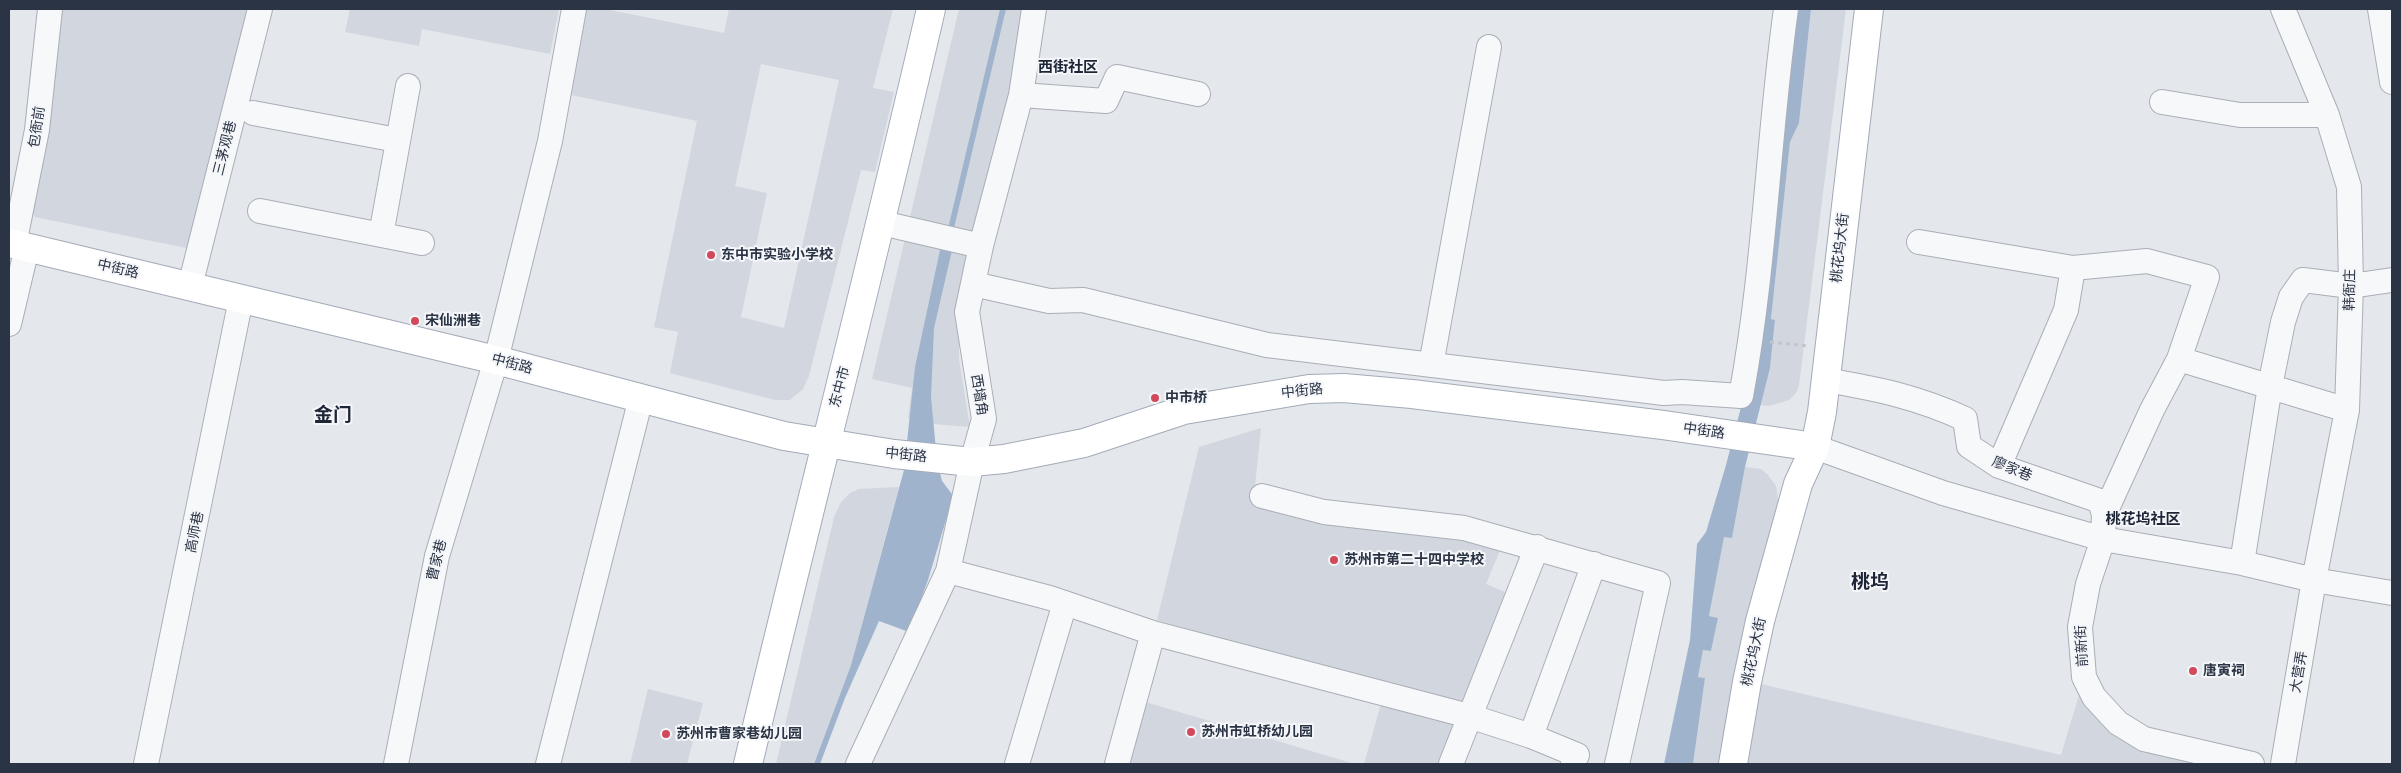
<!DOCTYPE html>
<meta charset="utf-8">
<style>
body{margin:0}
#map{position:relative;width:2401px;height:773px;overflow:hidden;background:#e4e7ec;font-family:"Alegreya Sans",sans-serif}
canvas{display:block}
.frame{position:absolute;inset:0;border:10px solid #2b3445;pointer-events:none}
</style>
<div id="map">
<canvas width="2401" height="773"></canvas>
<div class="frame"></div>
</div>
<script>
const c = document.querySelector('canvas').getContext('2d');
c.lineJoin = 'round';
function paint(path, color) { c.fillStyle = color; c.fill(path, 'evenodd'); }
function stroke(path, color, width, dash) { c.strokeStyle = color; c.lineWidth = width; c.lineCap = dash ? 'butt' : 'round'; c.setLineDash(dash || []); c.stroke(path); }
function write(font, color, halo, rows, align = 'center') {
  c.font = font + ' "Alegreya Sans","Noto Sans SC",sans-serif'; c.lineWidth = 4; c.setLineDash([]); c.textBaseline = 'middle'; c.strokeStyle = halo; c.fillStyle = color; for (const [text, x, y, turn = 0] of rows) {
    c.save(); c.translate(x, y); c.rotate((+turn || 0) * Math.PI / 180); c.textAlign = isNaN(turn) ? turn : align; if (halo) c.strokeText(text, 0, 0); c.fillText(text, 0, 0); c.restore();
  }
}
paint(new Path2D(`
 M56,9h195l-60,240 -156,-32 -4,-7z
 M350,9h209l-9,45 -128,-25 -3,17 -74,-14z
 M583,9h22l119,24 5,-24h164l-20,79 21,4 -19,80 -14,-2 -52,206 -6,13 -13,11h-15l-105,-27 8,-41 -24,-5 43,-206 -131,-27zM761,64l78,16 -55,248 -43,-11 26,-124 -32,-7z
 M959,9h67l-16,83 -51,213v54l11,68 -37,-3 -25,-6 4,-30 -40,-9z
 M1811,9h35l-47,376 -3,8 -7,7 -20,6 -9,-1 10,-37 5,-48 -4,-1 19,-177 9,-19z
 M1261,428l-7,67 252,41 -20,48 19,8 -42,118 -306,-90 42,-173z
 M1745,467l16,2 7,6 8,11 2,13 -2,15 -53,250h-30l12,-86 -7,-1 5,-27 8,1 7,-33 -9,-2 15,-80 8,1z
 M899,487l-48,178 -37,99h-38l58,-247 7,-15 9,-9 9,-4z
 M1757,683l304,72 18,-60 127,69h-462z
 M648,689l55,14 -16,61h-57z
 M1382,700l76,21 -15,43h-79z
 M1142,701l213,63h-231z`), '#d2d6de');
paint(new Path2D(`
 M1000,9h6l-52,219 3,1 -23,99 -3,69 6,64 5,20 10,13v6l-24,80 -19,52 -30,-11 -34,77 -25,66h-6l37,-99 53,-195 11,-103 25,-117 7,-17z
 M1789,9h22l-12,114 -9,19 -19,177 4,1 -5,48 -25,99 -13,71 -8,-1 -15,79 9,2 -7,33 -8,-1 -5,27 7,1 -12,86h-29l26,-124 7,-96 9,-12 20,-67 20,-77z`), '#9fb4cc');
const minor = new Path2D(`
 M2380,9l12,73
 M1021,95l85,6 11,-24 81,17
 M2162,102l78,13h87
 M253,113l144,27
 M260,211l162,32
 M882,223l99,23
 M381,235l27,-149
 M1919,242l154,26 74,-7 60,16 -28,82 -27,51 -48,105
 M14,245l23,-115 13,-121
 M973,284l76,17 34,-1 184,45 397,48 18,-1 59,4c24,-128 27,-259 45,-387
 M190,286l70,-277
 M9,324l18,-76
 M2179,359l168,51
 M1431,365l58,-318
 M1826,380c52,9 91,17 139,39l4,27 30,20 101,35 4,14 -1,24 -15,45 -8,43 4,50 10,20 24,26 26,16 108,25
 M1815,447l128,46 160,46 139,24 72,17 78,13
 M1999,466l67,-156 7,-42
 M1262,496l62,16 140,16 194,55 -41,181
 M2242,563l28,-177 13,-64 8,-25 12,-17 48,6 41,-6
 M948,571l102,27 103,35 316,83 62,20 46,19 -4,9
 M1531,736l63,-172
 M146,764l95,-465
 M396,764l41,-208 59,-196 54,-219 24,-132
 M548,764l93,-366
 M858,764l90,-193 24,-109 12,-43 -17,-107 14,-66 40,-151 13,-86
 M1017,764l48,-161
 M1117,764l36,-131
 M1451,764l86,-217
 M2283,764l31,-184 33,-170 4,-124 -2,-99 -22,-72 -44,-106`);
const major = new Path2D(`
 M9,243l487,117 288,76 110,18 78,8 32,-3 80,-16 100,-33 125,-21 35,-1 68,6 251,31 152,22
 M748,764c60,-252 125,-503 183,-755
 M1733,764l14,-82 13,-61 38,-137 17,-37 7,-35 47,-403`);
stroke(minor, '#a9aeb7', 26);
stroke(major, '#a3abb8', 30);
stroke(new Path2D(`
 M1770,342l38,4`), '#c2c5cb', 3, [4, 4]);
stroke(minor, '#f7f8fa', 24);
stroke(major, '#fff', 28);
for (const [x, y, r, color] of [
 [711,255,5,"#d1495b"],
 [415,321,5,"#d1495b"],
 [1155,398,5,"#d1495b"],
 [1334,560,5,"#d1495b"],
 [2193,671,5,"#d1495b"],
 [1191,732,5,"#d1495b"],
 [666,734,5,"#d1495b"]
]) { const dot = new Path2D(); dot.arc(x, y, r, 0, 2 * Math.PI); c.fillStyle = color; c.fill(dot); stroke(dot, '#f4f6f9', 2); }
write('14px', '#2b3445', '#f4f6f9', [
 ["包衙前",37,127,-82],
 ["三茅观巷",225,148,-76],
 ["桃花坞大街",1840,248,-84],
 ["中街路",118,269,13],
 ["韩衙庄",2350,290,-89],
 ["中街路",512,364,15],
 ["东中市",840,387,-75],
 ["中街路",1302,391,-6],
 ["西墙角",979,395,81],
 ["中街路",1704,431,8],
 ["中街路",906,455,6],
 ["廖家巷",2012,469,23],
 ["高师巷",195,532,-79],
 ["曹家巷",437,560,-76],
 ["前新街",2082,646,-93],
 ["桃花坞大街",1754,652,-78],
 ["大营弄",2299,672,-80]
]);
write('bold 14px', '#2b3445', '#f4f6f9', [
 ["东中市实验小学校",721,255],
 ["宋仙洲巷",425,321],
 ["中市桥",1165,398],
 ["苏州市第二十四中学校",1344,560],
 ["唐寅祠",2203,671],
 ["苏州市虹桥幼儿园",1201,732],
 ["苏州市曹家巷幼儿园",676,734]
], 'left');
write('bold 15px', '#1d2536', '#f4f6f9', [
 ["西街社区",1068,67],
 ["桃花坞社区",2143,519]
]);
write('bold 19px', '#1d2536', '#f4f6f9', [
 ["金门",333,415],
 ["桃坞",1870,582]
]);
</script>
